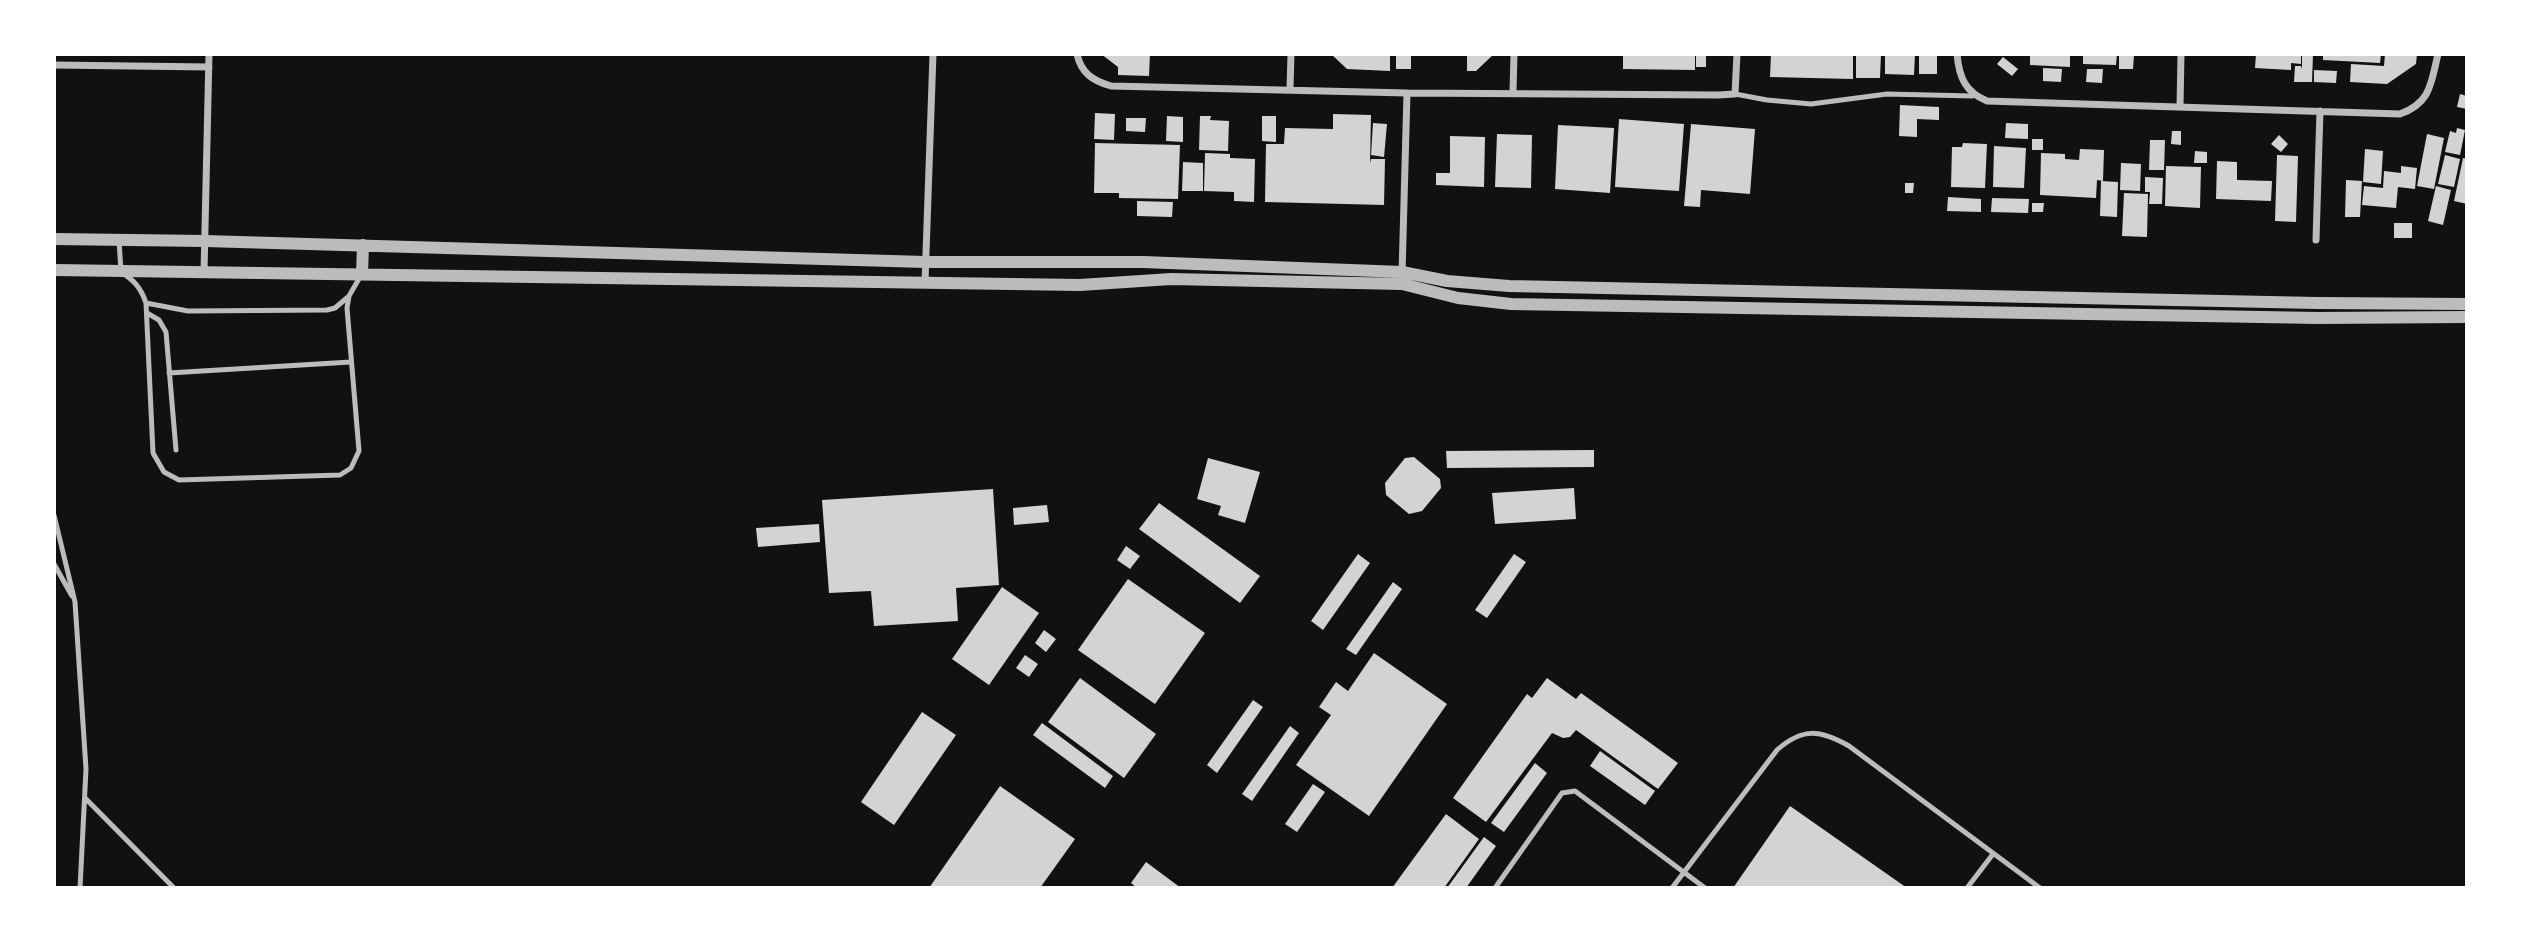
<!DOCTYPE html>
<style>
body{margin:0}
#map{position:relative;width:2521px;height:942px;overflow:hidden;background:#111;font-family:"Sofia Sans Condensed",sans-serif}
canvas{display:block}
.frame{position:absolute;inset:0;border:56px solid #fff;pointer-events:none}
</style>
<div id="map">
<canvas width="2521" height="942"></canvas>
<div class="frame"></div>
</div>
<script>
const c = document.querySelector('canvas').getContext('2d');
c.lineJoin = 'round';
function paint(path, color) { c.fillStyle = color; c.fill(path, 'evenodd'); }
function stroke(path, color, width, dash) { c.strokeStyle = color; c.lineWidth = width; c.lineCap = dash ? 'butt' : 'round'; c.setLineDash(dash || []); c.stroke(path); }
paint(new Path2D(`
 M1101,54h49l-1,22 -31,-1v-8z
 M1331,54h59v17l-43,-2z
 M1396,54h15v15h-15z
 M1467,54h27l-18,17h-9z
 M1623,54h72v16l-72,-1z
 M1696,54h10v13h-10z
 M1771,54h82v25l-83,-2z
 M1856,54h25l-1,24h-24z
 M1885,54h30l-1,21 -29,-1z
 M1919,54h18v20h-18z
 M2030,54h40v13l-40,-2z
 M2083,54h34l-1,11 -33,-1z
 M2119,54l15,1 -1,14h-14z
 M2256,54l45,1v9l-10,-1v7l-36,-2z
 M2302,54h11l-1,28h-18l1,-16h6l1,3z
 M2323,54h58l-1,9 -57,-3z
 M2385,54h32l-1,10 -29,20 -37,-2 1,-18 33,2z
 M2003,57l15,12 -6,7 -15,-12z
 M2043,68l19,1 -1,13 -18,-1z
 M2087,69h16l-1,14 -16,-1z
 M2314,70l23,1 -1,12 -22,-1z
 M2460,94l7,2v13l-10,-2z
 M1900,105l39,2v13l-22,-1v18l-18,-1z
 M1095,113l20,1 -1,26 -20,-1z
 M1333,114l38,1 -1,48 1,-4h14l-1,46 -119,-3 1,-58h18l1,-16 48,1z
 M1167,116l16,1v25l-17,-1z
 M1200,116h11l-1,4 19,1 -1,30 -29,-1z
 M1262,116h14v26l-14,-1z
 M1126,118h20l-1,14 -19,-1z
 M1619,119l65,5 -5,67 -64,-4z
 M1373,123l14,1 -3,33 -13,-2z
 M2006,123l22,1v15l-23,-1z
 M1691,124l64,5 -5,65 -49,-4 -1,17 -16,-1z
 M1558,125l56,3 -4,65 -55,-4z
 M2457,128l8,2 -5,25 -15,-3 5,-21 6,2z
 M2172,131h9v14l-10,-1z
 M1497,134l35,1 -1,53 -36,-1z
 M2427,134l17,4 -10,51 -17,-3z
 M2279,135l9,9 -7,8 -10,-8z
 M1450,136l35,1 -1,50 -48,-2v-12h14z
 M2032,139h11v11h-11z
 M2150,140h15l-1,30h-15z
 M1095,143l85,2 -2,54 -59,-1v-5h-25z
 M1963,143l24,1 -2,44 -34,-1 1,-40h10z
 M1994,146l32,2 -2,40 -31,-1z
 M2080,149l24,1 -1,31 -6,-1 -1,18 -56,-3 1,-42 24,1v5l14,1z
 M2365,149l18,2 -2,33 -18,-2z
 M2195,151l12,1v11h-13z
 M1205,153l25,1v4l25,1 -1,43 -20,-1v-9l-30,-1z
 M2277,155l21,1 -2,66 -21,-1z
 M2445,155l15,4 -6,28 -16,-3z
 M2463,158l4,1v45l-13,-3z
 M2217,161l20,1v18l35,1 -1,20 -55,-2z
 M1183,162l20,1v28h-21z
 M2121,163l20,1 -1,27 -20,-1z
 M2166,166l35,1 -1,41 -35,-2z
 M2401,166l16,2 -2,21 -17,-2 -2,21 -34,-3 2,-19 19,2 1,-17 17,2z
 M2145,177l18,1 -1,26h-13l1,-12h-5z
 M2346,180l16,1 -2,36h-15z
 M2101,181l17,1 -1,35 -17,-1z
 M1905,183h9l-1,10h-8z
 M2436,186l15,4 -8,35 -15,-4z
 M2124,193l24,1 -1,43 -25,-1z
 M1948,197l33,2v13l-34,-1z
 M1992,198l37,1 -1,14 -37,-1z
 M1137,201l36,1 -1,15 -35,-1z
 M2032,203h12l-1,9h-11z
 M2394,223h18v15h-18z
 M1594,450v17l-147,1 -1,-17z
 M1414,457l26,22 1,9 -19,23 -13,3 -23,-19 -1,-12 20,-25z
 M1208,458l52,14 -15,51 -27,-8 3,-9 -24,-7z
 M1574,488l2,31 -81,5 -3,-31z
 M993,489l6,96 -43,3 2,33 -84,5 -3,-35 -42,2 -7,-93z
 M1159,503l101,73 -20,27 -101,-74z
 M1047,505l2,17 -35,3 -1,-17z
 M819,524l1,18 -62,5 -2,-19z
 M1126,546l14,10 -10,13 -13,-9z
 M1358,554l12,9 -47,67 -12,-9z
 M1514,554l12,8 -39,56 -12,-8z
 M1128,579l77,54 -50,71 -77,-54z
 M1393,582l9,7 -46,66 -10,-6z
 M1002,587l37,26 -50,72 -37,-26z
 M1044,630l12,9 -10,13 -11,-9z
 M1374,653l73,51 -78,112 -73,-51 35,-50 -12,-8 17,-25 12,9z
 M1025,655l13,9 -9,13 -13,-9z
 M1080,678l76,56 -32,44 -76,-56z
 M1547,678l29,21 5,-6 97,70 -20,26 -82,-59 -6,7 -7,1 -11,-5 -66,89 -33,-24 74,-104 5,4z
 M1253,700l10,7 -46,66 -10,-8z
 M922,712l34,23 -62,90 -33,-23z
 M1042,723l71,53 -8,12 -72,-53z
 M1290,726l9,7 -47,68 -10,-7z
 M1600,751l55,40 -10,14 -55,-39z
 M1535,763l12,10 -43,59 -13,-9z
 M1313,784l12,8 -28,40 -12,-8z
 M1000,786l75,53 -35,49h-111z
 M1790,806l117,82h-174z
 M1446,814l33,25 -35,49h-52z
 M1484,837l12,9 -30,42h-19z
 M1146,862l35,26h-44l-6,-5z`), '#d3d3d3');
stroke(new Path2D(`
 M1735,94l32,6 44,4 76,-10 86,2
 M119,240l2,32c13,8 20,16 25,31l7,150 11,19 15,8 161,-5 11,-7 8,-17 -12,-143 2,-12 11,-19
 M146,303l42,8 139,-1 8,-2 13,-11
 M147,313l12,7 7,12 10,118
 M169,373l182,-11
 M54,515l21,87 11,167 -6,119
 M54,564l18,32
 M86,799l88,89
 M1495,888l67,-95 13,-2 130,97
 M1672,888l105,-138c26,-23 43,-20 72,-4l191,142
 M1967,888l26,-34`), '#bcbcbc', 5);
stroke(new Path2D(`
 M1077,54c4,19 16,27 34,32l296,7 311,2 17,-1 2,-40
 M1957,54c2,23 8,38 30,47l413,13c31,-11 31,-31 38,-60
 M54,65l155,2
 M1290,89l1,-35
 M1513,92l1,-38
 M2180,107l1,-53
 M2316,240l4,-129
 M204,272l5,-218
 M1402,274l5,-181
 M925,282l8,-228`), '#bcbcbc', 7);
stroke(new Path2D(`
 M54,239l151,2 720,21h218l259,10 45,9 62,5 808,17 150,1
 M54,270l1026,15 91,-6 231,5 56,14 53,6 807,14 149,-1
 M362,274l1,-29`), '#bcbcbc', 12);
</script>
